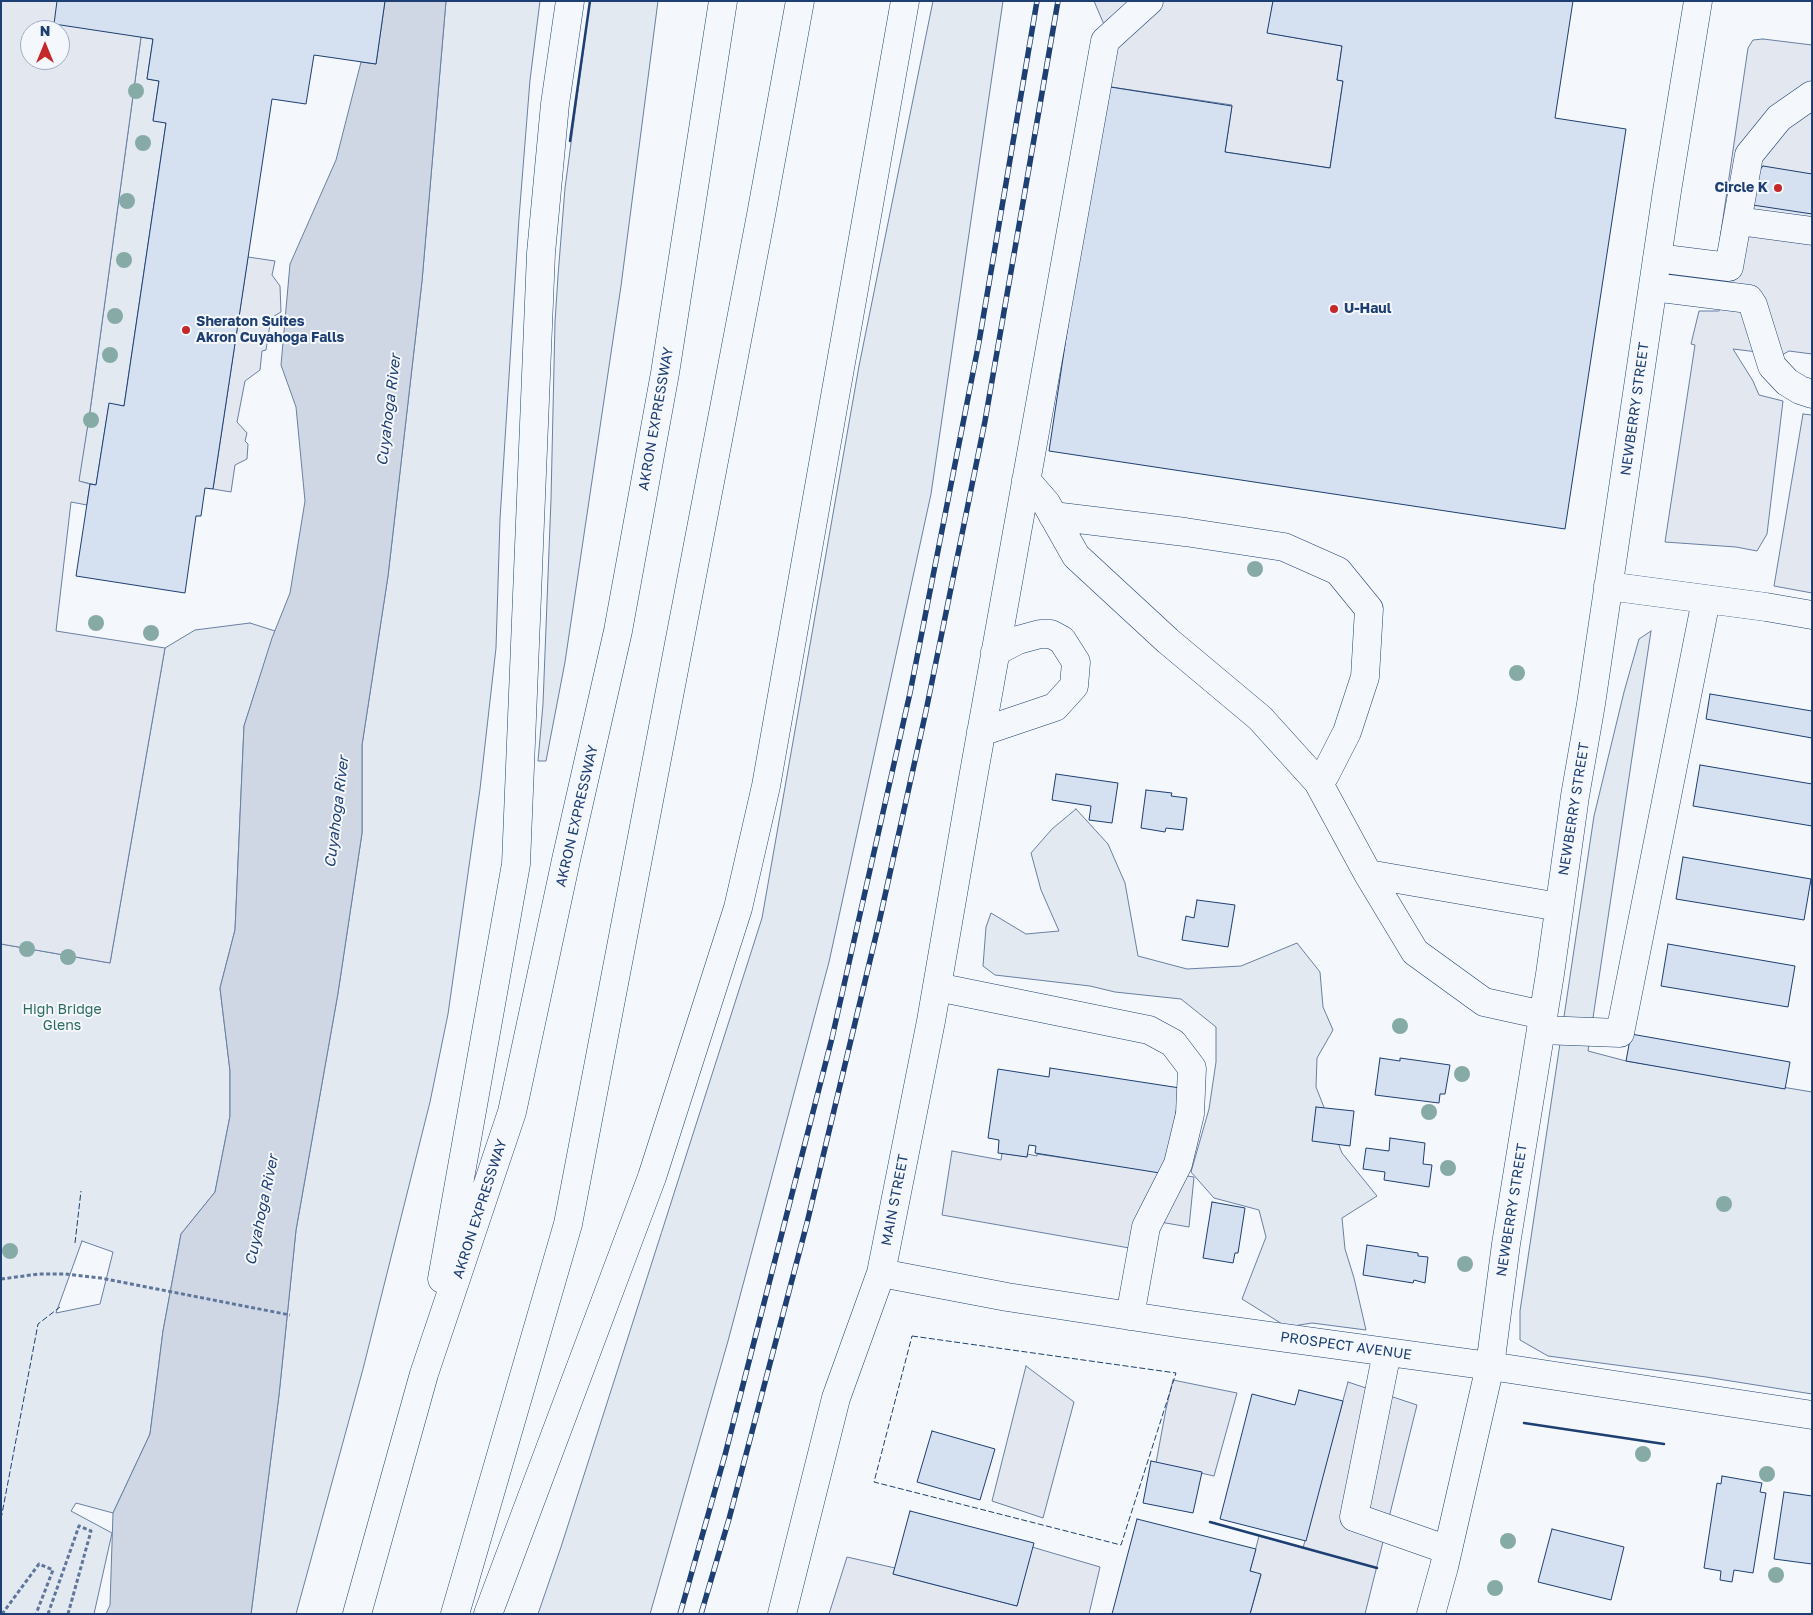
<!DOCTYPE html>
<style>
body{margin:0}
#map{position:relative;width:1813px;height:1615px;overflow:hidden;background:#f4f7fb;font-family:"Golos Text",sans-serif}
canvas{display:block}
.frame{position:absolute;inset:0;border:2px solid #1d3f73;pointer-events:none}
.north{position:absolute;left:20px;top:20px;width:50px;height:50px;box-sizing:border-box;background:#f4f7fb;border:1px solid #9eadc5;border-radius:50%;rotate:0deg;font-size:14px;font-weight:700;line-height:20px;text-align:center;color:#1d3f73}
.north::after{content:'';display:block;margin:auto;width:18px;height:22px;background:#c62828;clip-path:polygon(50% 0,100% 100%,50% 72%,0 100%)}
</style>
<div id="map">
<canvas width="1813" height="1615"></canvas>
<div class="frame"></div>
<div class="north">N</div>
</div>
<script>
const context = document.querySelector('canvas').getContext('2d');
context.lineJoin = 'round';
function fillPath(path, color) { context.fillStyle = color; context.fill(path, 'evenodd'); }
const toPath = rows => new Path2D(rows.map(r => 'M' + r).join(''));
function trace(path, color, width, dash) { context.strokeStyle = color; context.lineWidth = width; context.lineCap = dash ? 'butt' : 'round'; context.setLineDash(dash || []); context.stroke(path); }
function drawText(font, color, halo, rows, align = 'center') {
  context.font = font + ' "Golos Text",sans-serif'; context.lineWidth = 4; context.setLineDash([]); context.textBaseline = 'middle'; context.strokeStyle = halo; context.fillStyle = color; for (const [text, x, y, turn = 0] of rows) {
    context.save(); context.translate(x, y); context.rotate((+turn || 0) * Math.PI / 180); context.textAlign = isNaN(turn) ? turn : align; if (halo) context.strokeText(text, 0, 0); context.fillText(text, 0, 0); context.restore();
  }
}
const green = toPath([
 [446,1,540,1,530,80,519,218,500,519,496,648,480,789,448,1014,430,1102,363,1369,296,1614,251,1614,279,1395,296,1230,338,993,362,833,362,745,388,576,422,281,446,1],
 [590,1,658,1,621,286,565,662,546,761,538,761,543,704,551,499,555,322,558,276,565,188,590,1],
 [933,1,1003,1,931,494,829,962,728,1341,650,1614,538,1614,561,1547,762,918,859,366,933,1],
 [141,37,153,39,147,79,159,81,153,120,166,123,124,406,109,404,96,485,78,481,90,411,141,37],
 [250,623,275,631,244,726,235,930,220,988,230,1071,230,1116,215,1192,181,1234,163,1331,150,1434,113,1513,76,1503,71,1511,112,1533,94,1614,1,1614,1,944,110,963,165,648,195,630,250,623],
 [82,1241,113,1252,100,1304,56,1313,82,1241],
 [1651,631,1588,1051,1626,1061,1812,1092,1812,1394,1706,1377,1548,1356,1520,1340,1520,1311,1594,816,1624,692,1639,639,1651,631],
 [1076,809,1108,844,1125,883,1138,956,1187,969,1241,966,1297,943,1320,972,1323,1007,1333,1030,1317,1058,1316,1087,1342,1153,1377,1196,1342,1218,1345,1249,1354,1278,1366,1330,1312,1323,1287,1327,1242,1299,1266,1237,1259,1210,1214,1198,1191,1172,1209,1109,1216,1062,1216,1027,1181,999,1115,992,1090,986,995,975,983,966,986,927,991,913,1026,934,1059,931,1041,890,1031,853,1052,829,1076,809]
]);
fillPath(green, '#e3e9f0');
trace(green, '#687fa3', 1);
const parking = toPath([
 [1,1,124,1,141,37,90,411,79,481,90,484,87,505,71,502,56,631,165,648,110,963,1,944,1,1],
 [30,30,60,30,60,60,30,60,30,30],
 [1094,1,1273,1,1268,33,1342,46,1337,80,1343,81,1330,168,1225,152,1232,105,1104,86,1111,41,1094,1],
 [1763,39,1812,45,1812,354,1789,351,1782,355,1733,349,1753,381,1759,395,1783,401,1767,534,1757,551,1736,547,1665,542,1695,345,1691,344,1699,311,1719,311,1721,308,1711,300,1748,48,1753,40,1763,39],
 [248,257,275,261,272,275,280,286,281,312,271,318,266,350,262,351,260,370,245,381,237,422,247,433,245,441,248,444,247,459,235,465,231,492,213,489,248,257],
 [1803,414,1812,415,1812,593,1774,586,1803,414],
 [952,1151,1001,1160,1002,1153,1027,1157,1027,1154,1037,1156,1037,1154,1194,1177,1189,1227,1160,1222,1152,1252,942,1215,952,1151],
 [1026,1366,1074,1402,1043,1518,992,1501,1026,1366],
 [1173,1380,1237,1393,1214,1476,1156,1463,1166,1409,1173,1380],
 [1348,1382,1417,1405,1365,1614,1250,1614,1261,1575,1250,1571,1259,1536,1303,1548,1348,1382],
 [1032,1547,1100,1567,1089,1614,829,1614,847,1557,895,1568,893,1574,1017,1606,1032,1547]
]);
fillPath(parking, '#e3e8f0');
trace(parking, '#687fa3', 1);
const water = toPath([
 [385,1,446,1,422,281,388,576,362,745,362,833,338,993,296,1230,279,1395,251,1614,106,1614,110,1605,113,1513,150,1434,163,1331,181,1234,215,1192,230,1116,230,1071,220,988,235,930,244,726,272,638,290,593,305,501,296,407,281,365,290,264,336,160,361,62,376,64,385,1]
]);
fillPath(water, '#cfd7e4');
trace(water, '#687fa3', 1);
const building = toPath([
 [57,1,385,1,376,64,314,55,306,104,272,99,213,489,205,488,201,516,196,516,185,593,76,576,90,484,96,485,109,403,124,406,166,123,153,121,159,81,147,79,153,39,54,24,57,1],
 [1273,1,1573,1,1555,118,1626,129,1565,529,1049,451,1104,86,1232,106,1225,152,1330,168,1343,81,1337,80,1342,46,1267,33,1273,1],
 [1763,166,1812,174,1812,214,1733,202,1763,166],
 [1710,694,1812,711,1812,738,1706,719,1710,694],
 [1700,765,1812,784,1812,826,1693,806,1700,765],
 [1056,774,1118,783,1112,823,1089,820,1091,806,1052,800,1056,774],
 [1146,790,1172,793,1171,796,1187,798,1183,830,1166,828,1165,832,1141,828,1146,790],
 [1683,857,1811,879,1804,920,1676,899,1683,857],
 [1197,900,1235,905,1228,947,1182,940,1186,916,1194,918,1197,900],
 [1668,944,1795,966,1788,1007,1661,986,1668,944],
 [1631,1034,1790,1062,1785,1089,1626,1061,1631,1034],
 [1380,1058,1400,1061,1400,1058,1450,1065,1445,1094,1440,1094,1439,1103,1375,1095,1380,1058],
 [1050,1068,1180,1088,1166,1174,1035,1153,1036,1146,1029,1145,1027,1157,998,1153,999,1140,988,1138,998,1069,1049,1077,1050,1068],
 [1316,1107,1354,1111,1350,1146,1312,1141,1316,1107],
 [1390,1138,1425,1143,1423,1164,1432,1165,1429,1187,1384,1180,1385,1172,1363,1169,1366,1148,1389,1151,1390,1138],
 [1212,1202,1245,1208,1238,1253,1235,1253,1233,1263,1203,1258,1212,1202],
 [1367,1245,1418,1253,1418,1256,1428,1257,1425,1283,1414,1280,1413,1283,1363,1275,1367,1245],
 [1299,1390,1343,1401,1306,1541,1220,1519,1252,1394,1295,1405,1299,1390],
 [932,1431,995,1449,980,1500,917,1482,932,1431],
 [1151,1461,1202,1472,1193,1513,1143,1503,1151,1461],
 [1722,1476,1762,1483,1760,1492,1766,1493,1753,1573,1734,1570,1732,1582,1720,1580,1721,1571,1704,1568,1717,1483,1721,1484,1722,1476],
 [1784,1492,1812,1496,1812,1564,1774,1559,1784,1492],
 [910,1511,1034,1543,1017,1606,893,1574,910,1511],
 [1137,1519,1256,1549,1250,1571,1261,1574,1250,1614,1112,1614,1137,1519],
 [1552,1529,1624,1547,1611,1600,1538,1582,1552,1529]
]);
fillPath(building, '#d5e0f0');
trace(building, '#1d3f73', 1);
const minor = toPath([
 [1738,221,1812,231],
 [1657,258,1729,267,1749,155,1779,118,1812,95],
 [1653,287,1749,299,1753,305,1772,366,1787,382,1800,390,1812,394],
 [1026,480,1046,503,1076,556,1168,641,1260,718,1318,782,1368,874,1415,952,1484,1002,1543,1015],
 [1053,516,1185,532,1284,547,1338,571,1369,609,1365,677,1347,732,1325,775,1318,782],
 [1608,586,1766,607,1812,615],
 [981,732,1055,707,1074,686,1076,662,1062,640,1051,634,1040,634,1018,640,995,652],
 [1368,874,1559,907],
 [937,987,1149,1030,1173,1043,1192,1068,1190,1114,1178,1164,1146,1227,1130,1316],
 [1541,1030,1620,1033,1706,600],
 [881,1273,1007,1297,1183,1324,1490,1366,1812,1415],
 [1387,1352,1354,1517,1448,1550],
 [782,1614,836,1398,881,1273,931,1021,973,778,1105,41,1149,1],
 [1431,1614,1444,1567,1490,1366,1506,1244,1550,974,1575,796,1591,704,1667,191,1698,1]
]);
const highway = toPath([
 [442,1279,516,864,541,253,555,104,570,1],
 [357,1614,424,1374,512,1112,566,860,618,631,665,373,723,1],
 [455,1614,568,1224,761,215,800,1],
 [488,1614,652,1177,738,908,766,786,905,1]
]);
trace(minor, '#1d3f73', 29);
trace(highway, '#1d3f73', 29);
trace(toPath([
 [1,1279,39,1274,65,1274,101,1278,290,1315],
 [2,1614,39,1564,53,1570,36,1614],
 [48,1614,79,1526,91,1531,68,1614]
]), '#5e769c', 3, [4, 2.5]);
trace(minor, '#f4f7fb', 28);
trace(highway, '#f4f7fb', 28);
const rail = toPath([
 [680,1614,725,1455,832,1038,910,693,979,342,1037,1],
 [701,1614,729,1519,807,1223,878,927,926,711,985,421,1058,1]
]);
trace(rail, '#1d3f73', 5.5);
trace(rail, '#f4f7fb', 4, [11]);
trace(toPath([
 [75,1243,81,1191],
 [912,1336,1176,1373,1121,1545,874,1482,912,1336],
 [1,1519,38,1324,60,1307]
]), '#1d3f73', 1, [6, 2.5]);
trace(toPath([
 [570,141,590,1],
 [1524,1423,1664,1444],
 [1210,1522,1377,1568]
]), '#1d3f73', 2.5);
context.fillStyle = '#86aba6';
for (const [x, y] of [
 [136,91],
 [143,143],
 [127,201],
 [124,260],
 [115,316],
 [110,355],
 [91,420],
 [1255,569],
 [96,623],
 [151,633],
 [1517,673],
 [27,949],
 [68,957],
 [1400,1026],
 [1462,1074],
 [1429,1112],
 [1448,1168],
 [1724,1204],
 [10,1251],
 [1465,1264],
 [1643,1454],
 [1767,1474],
 [1508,1541],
 [1776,1575],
 [1495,1588]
]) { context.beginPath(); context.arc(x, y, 8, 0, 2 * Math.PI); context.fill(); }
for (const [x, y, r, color] of [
 [1778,188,5,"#c62828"],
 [1334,309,5,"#c62828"],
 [186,330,5,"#c62828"]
]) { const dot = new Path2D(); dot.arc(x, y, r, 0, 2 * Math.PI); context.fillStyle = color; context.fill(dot); trace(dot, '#f4f7fb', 2); }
drawText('bold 14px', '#1d3f73', '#f4f7fb', [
 ["Circle K",1768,188,"right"],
 ["U-Haul",1344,309],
 ["Sheraton Suites",196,322],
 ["Akron Cuyahoga Falls",196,338]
], 'left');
drawText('14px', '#1d3f73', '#f4f7fb', [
 ["NEWBERRY STREET",1635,409,-82],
 ["AKRON EXPRESSWAY",656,419,-80],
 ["NEWBERRY STREET",1574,809,-81],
 ["AKRON EXPRESSWAY",577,816,-77],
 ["MAIN STREET",895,1200,-79],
 ["AKRON EXPRESSWAY",480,1209,-72],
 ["NEWBERRY STREET",1512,1210,-81],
 ["PROSPECT AVENUE",1346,1346,8]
]);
drawText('14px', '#2c6c60', '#f4f7fb', [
 ["High Bridge",62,1010],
 ["Glens",62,1026]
]);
drawText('italic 15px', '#1d3f73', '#f4f7fb', [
 ["Cuyahoga River",389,410,-83],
 ["Cuyahoga River",337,812,-83],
 ["Cuyahoga River",262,1210,-78]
]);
</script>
